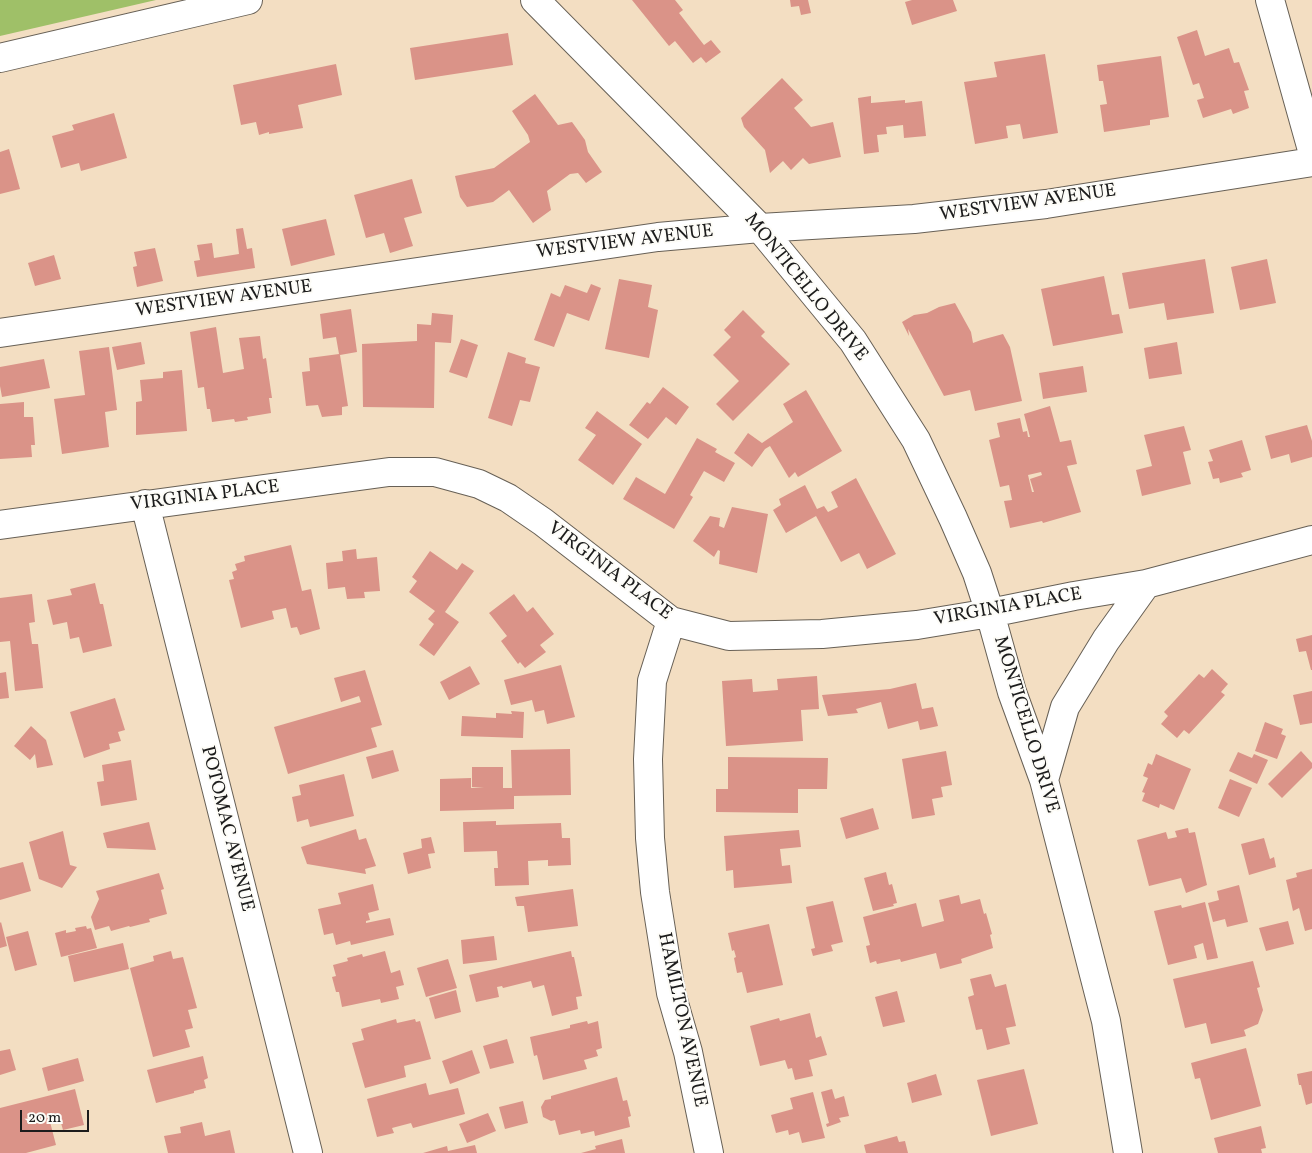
<!DOCTYPE html>
<style>
body{margin:0}
#map{position:relative;width:1312px;height:1153px;overflow:hidden;background:#f3dec2;font-family:Vollkorn,serif}
canvas{display:block}
.scale{position:absolute;left:20px;top:1110px;width:69px;height:22px;box-sizing:border-box;border:2px solid #1c1c1c;border-top:0;padding-left:6px;font-size:15px;line-height:18px;white-space:nowrap;color:#1c1c1c;-webkit-text-stroke:4px #fdfcf7;paint-order:stroke}
</style>
<div id="map">
<canvas width="1312" height="1153"></canvas>
<div class="scale">20 m</div>
</div>
<script>
const context = document.querySelector('canvas').getContext('2d');
context.lineJoin = 'round';
function fillPath(path, color) { context.fillStyle = color; context.fill(path, 'evenodd'); }
const toPath = rows => new Path2D(rows.map(r => 'M' + r).join(''));
function trace(path, color, width, dash) { context.strokeStyle = color; context.lineWidth = width; context.lineCap = dash ? 'butt' : 'round'; context.setLineDash(dash || []); context.stroke(path); }
function drawText(font, color, halo, rows, align = 'center') {
  context.font = font + ' Vollkorn,serif'; context.lineWidth = 4; context.setLineDash([]); context.textBaseline = 'middle'; context.strokeStyle = halo; context.fillStyle = color; for (const [text, x, y, turn = 0] of rows) {
    context.save(); context.translate(x, y); context.rotate((+turn || 0) * Math.PI / 180); context.textAlign = isNaN(turn) ? turn : align; if (halo) context.strokeText(text, 0, 0); context.fillText(text, 0, 0); context.restore();
  }
}
fillPath(toPath([
 [0,0,156,0,0,36]
]), '#9fc068');
fillPath(toPath([
 [632,0,675,0,683,10,679,13,704,45,711,40,721,52,706,63,701,57,693,63,675,41,669,46],
 [790,0,808,0,811,13,801,15,799,6,791,7],
 [912,0,953,0,957,11,912,25,905,2],
 [1197,30,1205,56,1229,48,1234,63,1239,62,1249,90,1244,91,1249,108,1233,114,1231,109,1203,118,1197,100,1204,98,1199,83,1193,85,1177,37],
 [508,33,513,65,415,80,410,48],
 [1045,54,1058,133,1023,139,1020,124,1006,126,1008,138,975,144,964,82,997,77,994,62],
 [1161,56,1169,117,1150,120,1150,125,1104,132,1100,105,1107,104,1103,81,1099,81,1097,65],
 [336,64,342,95,298,105,303,128,269,134,269,132,259,135,256,122,241,125,233,85],
 [782,78,803,100,794,108,811,127,833,122,841,157,809,164,803,158,791,170,783,161,770,173,765,150,744,127,741,118],
 [535,94,558,125,572,122,585,140,588,152,602,172,586,183,578,173,570,174,547,191,551,210,533,223,509,190,493,202,467,207,460,197,455,176,494,168,530,142,528,135,512,111],
 [871,96,871,103,905,100,905,103,922,101,926,136,904,138,903,125,886,127,887,134,877,135,879,152,864,154,858,98],
 [114,113,127,158,81,171,79,163,61,168,52,136,74,130,72,125],
 [9,149,20,189,0,194,0,152],
 [412,179,422,213,404,218,413,246,390,253,384,233,366,238,354,195],
 [326,219,335,255,291,266,282,229],
 [243,228,247,249,252,248,255,268,197,277,194,261,200,260,197,245,212,243,214,258,239,254,236,229],
 [155,248,163,281,137,287,133,267,137,266,134,252],
 [54,255,61,279,35,286,28,263],
 [1205,259,1214,313,1167,320,1164,303,1129,309,1122,273],
 [1267,259,1276,303,1240,310,1231,267],
 [1104,276,1112,315,1119,314,1123,333,1053,346,1041,289],
 [619,279,652,285,648,307,658,310,649,358,605,349],
 [591,284,601,288,589,321,567,313,554,347,534,340,551,293,560,297,565,285,587,293],
 [955,303,971,332,973,343,981,340,1003,334,1010,347,1022,401,975,411,970,390,944,396,908,329,909,336,902,322,914,315,927,313,939,307],
 [351,309,357,352,340,355,348,406,342,407,342,415,322,417,318,405,306,406,302,372,310,371,309,358,339,354,336,337,323,339,320,314],
 [743,310,765,332,761,336,790,364,733,421,716,404,739,381,713,355,731,337,724,330],
 [432,313,453,315,451,343,435,342,434,408,363,407,362,344,417,341,417,324,431,325],
 [216,327,223,373,244,369,239,338,260,336,263,359,266,358,272,398,269,398,271,413,247,417,248,420,235,422,234,419,212,422,210,409,207,409,204,387,198,388,190,332],
 [461,339,478,345,467,378,449,372],
 [141,342,145,364,117,370,112,347],
 [1177,342,1182,374,1149,379,1144,348],
 [109,347,117,410,105,412,109,447,62,454,54,399,85,395,79,351],
 [508,352,526,358,525,363,540,367,530,402,520,400,512,426,488,418],
 [44,359,50,388,2,397,0,386,0,367],
 [1083,366,1087,392,1043,399,1039,373],
 [182,370,187,431,136,435,136,402,142,401,140,380,163,378,163,372],
 [663,387,689,407,676,425,666,417,648,439,629,425,647,402,650,404],
 [806,390,842,451,798,477,795,472,789,478,770,446,765,449,752,467,734,453,748,433,762,443,793,422,783,404],
 [24,402,24,417,33,417,35,445,31,445,32,457,0,459,0,404],
 [1050,406,1060,442,1071,440,1077,464,1067,466,1081,512,1043,523,1042,521,1010,528,1004,501,1012,500,1009,485,1000,487,989,440,1000,437,997,423,1020,418,1023,432,1027,431,1028,437,1030,437,1024,414],
 [1041,472,1042,475,1030,479,1034,492,1032,492,1028,475],
 [597,411,642,444,613,485,578,460,596,435,585,428],
 [1307,425,1312,441,1312,457,1291,463,1289,454,1271,459,1265,436],
 [1184,426,1191,450,1183,452,1191,484,1142,496,1136,470,1152,466,1144,435],
 [697,438,717,449,715,452,735,463,724,482,704,471,690,495,693,497,674,529,623,499,636,477,665,494],
 [1242,440,1251,470,1241,473,1243,477,1220,483,1219,478,1213,479,1208,462,1213,461,1209,450],
 [856,478,896,554,867,569,859,553,841,562,816,516,786,533,773,510,781,505,779,499,805,485,817,509,824,506,828,512,838,507,831,492],
 [732,507,768,514,757,573,719,564,720,551,718,550,714,557,693,541,710,516,720,518,719,526,724,528],
 [291,545,302,591,311,589,320,629,300,635,297,627,291,628,286,608,272,611,274,619,241,628,229,580,234,579,232,572,237,570,235,564,245,561,244,556],
 [356,549,357,559,377,557,380,591,364,592,365,598,347,599,345,587,328,589,326,563,343,561,342,551],
 [430,551,457,570,462,563,474,571,445,612,459,622,434,656,419,645,434,624,428,619,435,611,409,592,417,581,412,577],
 [95,583,100,604,103,604,112,646,83,653,79,637,70,639,67,622,53,625,47,600,72,595,70,589],
 [32,594,35,622,29,623,32,644,38,644,43,688,15,691,10,641,0,642,0,598],
 [514,594,527,612,533,607,554,634,540,645,546,652,525,668,520,662,518,664,501,641,507,636,489,613],
 [1312,635,1312,670,1311,670,1306,651,1299,652,1296,639],
 [561,665,575,717,547,724,544,710,535,712,532,700,511,705,504,680],
 [470,666,480,684,449,700,440,682],
 [1212,669,1228,684,1221,692,1225,695,1189,734,1184,730,1177,738,1161,724,1168,716,1164,712,1199,674,1204,678],
 [365,670,382,725,371,728,377,747,288,774,274,727,361,702,359,696,341,702,334,678],
 [6,672,9,698,0,699,0,673],
 [817,676,819,709,801,710,803,741,726,746,722,681,752,679,753,692,778,690,777,679],
 [916,683,922,709,933,707,938,726,920,730,918,721,888,729,881,702,856,709,858,713,828,716,822,695,890,689],
 [1312,691,1312,723,1300,725,1293,695],
 [115,698,125,730,118,732,121,741,109,744,110,749,84,758,70,712],
 [511,711,524,712,523,738,461,736,462,716,496,718,496,713,512,714],
 [1265,722,1283,729,1281,734,1286,736,1277,759,1255,751],
 [31,726,46,740,53,765,37,768,35,754,30,760,14,746],
 [570,749,571,795,514,796,514,809,440,811,440,779,471,778,471,788,484,788,472,787,472,767,503,767,503,788,512,788,511,750],
 [393,750,399,771,372,779,366,757],
 [946,751,952,785,941,787,943,797,932,799,935,815,912,819,902,759],
 [1301,751,1312,763,1312,768,1282,798,1268,784],
 [1238,752,1252,758,1254,754,1268,760,1257,784,1229,771],
 [1156,754,1191,769,1174,810,1160,804,1159,808,1142,801,1145,793,1142,792,1148,778,1143,776,1148,763,1152,765],
 [728,757,828,758,827,789,798,789,798,813,716,812,716,789,728,789],
 [131,760,137,800,101,806,97,782,104,781,102,765],
 [344,774,354,816,310,827,308,819,297,822,292,797,301,795,299,785],
 [1230,779,1252,788,1239,817,1218,808],
 [873,808,879,829,846,839,840,818],
 [496,821,496,825,561,823,562,838,570,838,571,865,548,866,548,860,528,861,529,885,495,886,494,868,498,868,497,851,464,852,463,822],
 [149,822,156,850,107,848,103,833],
 [1188,828,1189,833,1195,832,1207,885,1186,893,1181,878,1149,886,1137,840,1166,832,1168,839,1177,837,1175,831],
 [356,829,359,840,366,838,376,866,365,869,366,874,307,864,301,847],
 [799,830,801,847,780,849,782,866,790,865,792,883,734,888,733,870,726,871,724,836],
 [63,831,70,865,77,867,62,888,39,879,29,842],
 [431,837,435,853,428,854,431,868,408,874,403,853,422,848,421,839],
 [1264,838,1270,859,1274,857,1276,867,1249,875,1241,844],
 [23,862,31,891,0,900,0,868],
 [1312,869,1312,929,1305,931,1299,908,1293,911,1286,880,1297,877,1296,873],
 [886,872,889,885,892,884,897,903,893,904,894,906,873,911,864,878],
 [159,873,164,889,161,890,167,914,149,919,150,922,130,927,129,926,111,931,109,926,95,930,91,917,99,899,96,891],
 [373,884,379,910,368,913,370,920,366,921,366,923,390,918,394,935,351,945,350,941,336,945,333,933,324,935,318,909,341,904,338,893],
 [1239,885,1248,922,1227,927,1225,919,1213,922,1208,903,1219,900,1217,891],
 [573,889,578,926,528,932,524,906,517,906,515,897],
 [959,895,961,904,980,899,984,914,986,913,992,934,990,935,993,948,961,959,962,963,940,969,936,953,901,962,900,959,877,964,876,961,870,963,866,946,870,945,863,917,916,903,922,927,944,921,939,900],
 [833,901,843,942,831,945,833,951,813,956,811,949,815,948,806,907],
 [1205,902,1218,958,1207,960,1203,943,1194,946,1197,958,1168,965,1154,911,1181,905,1182,908],
 [1288,921,1294,944,1266,951,1259,928],
 [1,922,7,946,0,948,0,923],
 [769,924,783,985,747,993,742,972,737,973,734,958,736,957,734,950,732,951,728,933],
 [86,926,87,929,91,928,97,948,61,957,55,933,66,930,66,933,76,931,75,928],
 [28,931,37,965,15,971,6,937],
 [494,936,497,960,463,964,461,940],
 [123,943,129,969,74,982,68,956],
 [171,951,173,959,183,957,197,1008,188,1010,193,1028,185,1030,190,1047,153,1057,130,968,154,961,153,956],
 [385,951,391,973,400,970,404,985,396,987,399,999,381,1003,380,999,342,1007,339,992,336,992,332,977,336,976,333,965,348,961,347,958,362,954,363,957],
 [571,951,572,957,574,957,582,996,576,997,578,1009,552,1016,544,985,533,988,531,981,503,988,502,986,497,987,499,997,476,1002,469,975],
 [448,959,457,988,426,997,417,968],
 [1253,961,1260,987,1257,988,1263,1010,1258,1024,1244,1030,1246,1036,1211,1044,1206,1023,1185,1028,1173,979],
 [991,974,995,987,1006,984,1016,1026,1006,1028,1010,1044,987,1050,982,1029,976,1030,968,997,974,995,970,979],
 [456,990,461,1012,435,1019,429,998],
 [897,991,905,1022,883,1027,875,997],
 [810,1013,816,1038,821,1036,827,1055,809,1060,813,1076,795,1080,792,1068,788,1069,785,1060,760,1066,750,1026,779,1018,780,1021],
 [396,1019,397,1023,415,1019,416,1022,420,1021,431,1059,404,1066,406,1077,365,1088,352,1043,364,1040,361,1029],
 [587,1021,588,1024,598,1021,602,1048,596,1050,598,1056,584,1060,587,1069,543,1080,537,1055,534,1056,530,1037,570,1028,570,1025],
 [507,1039,514,1063,490,1069,483,1046],
 [1246,1048,1261,1106,1211,1120,1200,1078,1195,1079,1191,1063],
 [10,1049,16,1070,0,1075,0,1051],
 [472,1050,480,1073,450,1084,442,1061],
 [203,1056,208,1078,204,1080,206,1088,194,1091,194,1093,156,1103,147,1070],
 [78,1058,84,1081,48,1091,42,1068],
 [1024,1069,1038,1124,991,1136,977,1080],
 [1312,1071,1312,1103,1306,1105,1301,1085,1299,1085,1297,1074],
 [936,1074,942,1095,912,1103,907,1083],
 [617,1077,623,1101,627,1100,631,1116,628,1117,630,1127,595,1136,594,1131,581,1134,580,1130,559,1135,555,1120,551,1121,543,1117,541,1107,545,1100,551,1099,551,1096],
 [426,1083,429,1095,458,1088,465,1114,413,1128,411,1123,392,1128,394,1133,377,1137,367,1099],
 [75,1089,84,1125,63,1130,59,1116,49,1118,56,1145,26,1153,0,1153,0,1108],
 [832,1089,835,1099,844,1096,849,1116,839,1118,841,1122,827,1127,826,1124,829,1123,821,1092],
 [813,1092,825,1138,802,1143,799,1132,789,1135,788,1130,776,1133,771,1115,793,1109,790,1098],
 [523,1101,528,1123,505,1129,499,1107],
 [488,1113,496,1131,467,1143,459,1124],
 [202,1122,205,1136,230,1130,235,1153,168,1153,164,1136,181,1133,180,1127],
 [1261,1126,1266,1148,1261,1149,1262,1153,1218,1153,1214,1138],
 [897,1136,899,1142,905,1141,908,1153,866,1153,864,1145],
 [622,1139,625,1153,581,1153,596,1149,595,1146],
 [475,1145,477,1153,423,1153,447,1146,448,1151]
]), '#da9388');
const minor = toPath([
 [535,0,760,228,853,341,916,440,953,518,977,573,990,613,1012,692,1044,780,1106,1021,1128,1153],
 [1270,0,1312,150],
 [0,58,248,0],
 [0,333,658,237,760,228,914,219,1046,204,1312,162],
 [145,504,308,1153],
 [0,525,389,472,435,472,479,484,508,498,543,522,671,621,729,636,822,634,917,625,990,613,1074,596,1146,584,1312,540],
 [671,621,652,681,648,759,650,838,655,892,671,993,688,1052,709,1153],
 [1044,780,1065,707,1106,640,1146,584]
]);
trace(minor, '#676056', 30);
trace(minor, '#fff', 28);
drawText('19px', '#1c1c1c', '#fdfcf7', [
 ["WESTVIEW AVENUE",1028,204,-8],
 ["WESTVIEW AVENUE",625,243,-7],
 ["MONTICELLO DRIVE",805,288,51],
 ["WESTVIEW AVENUE",224,300,-8],
 ["VIRGINIA PLACE",205,497,-7],
 ["VIRGINIA PLACE",609,572,37],
 ["VIRGINIA PLACE",1008,608,-10],
 ["MONTICELLO DRIVE",1025,725,73],
 ["POTOMAC AVENUE",226,829,76],
 ["HAMILTON AVENUE",681,1020,78]
]);
</script>
